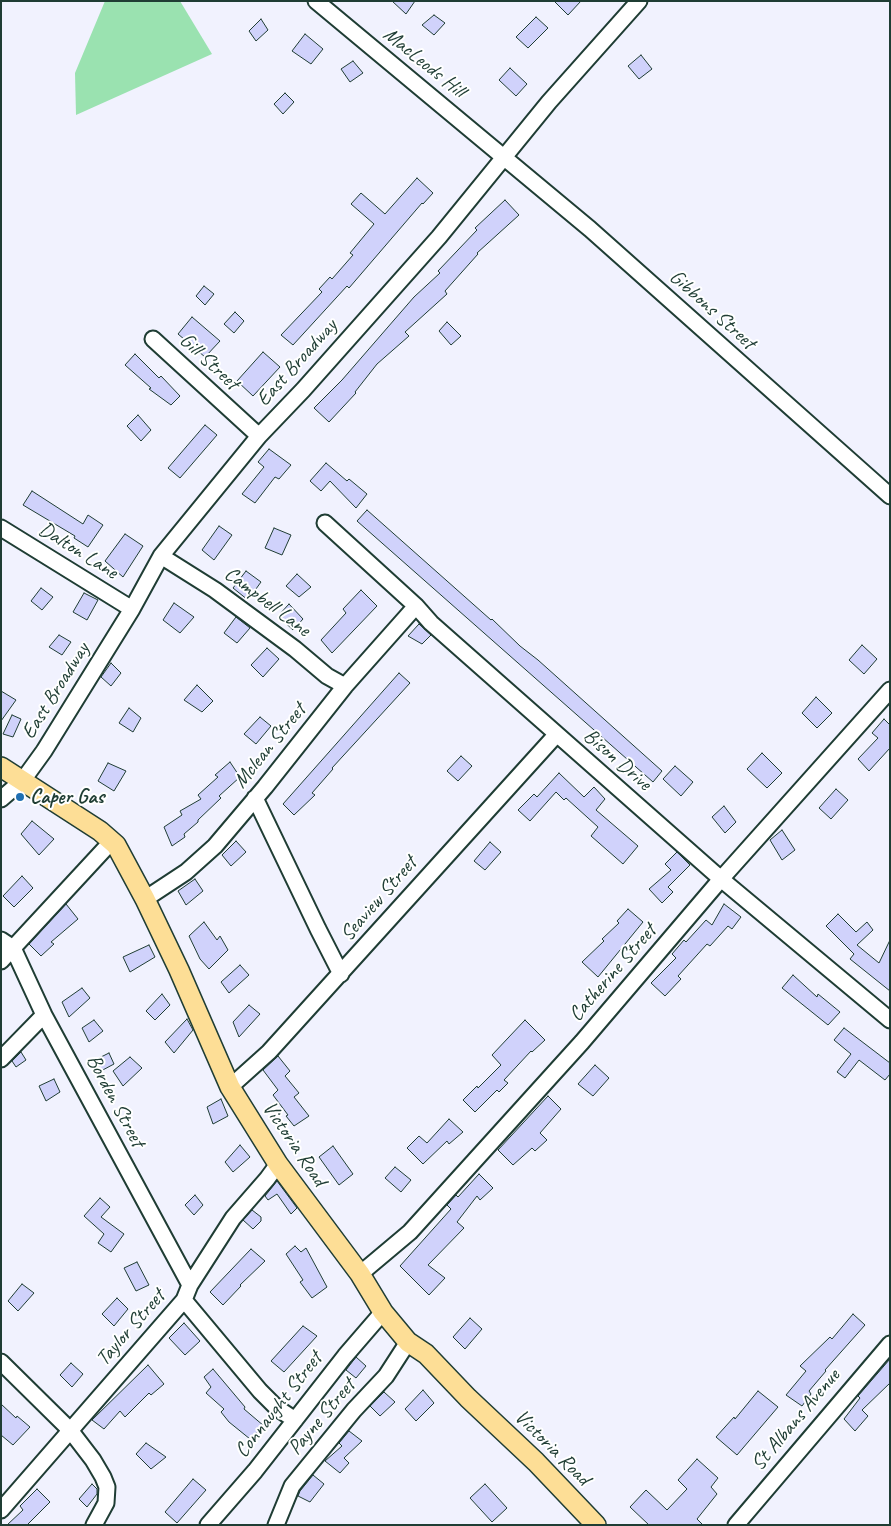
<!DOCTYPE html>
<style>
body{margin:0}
#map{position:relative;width:891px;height:1526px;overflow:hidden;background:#f1f2fe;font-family:Caveat,sans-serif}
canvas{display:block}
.frame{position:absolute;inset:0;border:2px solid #1f3d34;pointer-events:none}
</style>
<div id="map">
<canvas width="891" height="1526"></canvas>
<div class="frame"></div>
</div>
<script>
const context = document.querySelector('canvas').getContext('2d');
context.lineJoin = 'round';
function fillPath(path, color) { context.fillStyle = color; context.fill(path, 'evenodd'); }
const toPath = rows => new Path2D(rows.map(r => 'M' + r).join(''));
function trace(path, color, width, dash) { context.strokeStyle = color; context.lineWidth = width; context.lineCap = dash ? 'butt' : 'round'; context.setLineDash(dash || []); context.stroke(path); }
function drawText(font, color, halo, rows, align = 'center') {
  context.font = font + ' Caveat,sans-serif'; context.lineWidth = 4; context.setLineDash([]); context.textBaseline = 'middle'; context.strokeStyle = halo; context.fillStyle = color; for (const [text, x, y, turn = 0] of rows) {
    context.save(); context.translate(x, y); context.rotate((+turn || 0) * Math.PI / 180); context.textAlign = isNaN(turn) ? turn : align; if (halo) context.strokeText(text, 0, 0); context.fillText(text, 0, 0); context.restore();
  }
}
fillPath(toPath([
 [105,1,180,1,212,54,76,115,75,73]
]), '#9ae2b0');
const building = toPath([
 [392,1,415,1,406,14,392,1],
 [554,1,581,1,568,15,554,1],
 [434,15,445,23,434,35,422,25,434,15],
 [536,17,548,28,528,48,516,37,536,17],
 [261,19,268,30,256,41,249,31,261,19],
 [305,34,323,49,311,64,292,51,305,34],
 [641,55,652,69,639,79,628,66,641,55],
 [353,61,363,73,350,82,341,69,353,61],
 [510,68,527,84,516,96,499,80,510,68],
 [285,93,294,102,283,114,274,104,285,93],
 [417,178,433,193,423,204,422,203,349,288,347,286,293,345,281,335,322,292,319,289,330,277,332,279,353,255,350,253,374,224,351,204,361,193,385,214,417,178],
 [505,200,519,215,477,253,478,254,445,291,447,294,405,332,409,336,377,364,355,392,356,393,329,422,314,408,342,380,414,297,440,273,438,271,477,230,475,228,505,200],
 [204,286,214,294,205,305,196,296,204,286],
 [235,312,244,321,234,333,224,324,235,312],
 [192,317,220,341,205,357,178,334,192,317],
 [447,322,461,336,451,345,439,331,447,322],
 [263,352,280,367,253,396,237,381,263,352],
 [135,354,159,378,161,376,180,396,171,405,149,389,151,388,125,365,135,354],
 [138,415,151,430,141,441,127,426,138,415],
 [205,425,217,435,180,478,168,468,205,425],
 [269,449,291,465,279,479,275,477,255,503,242,494,264,467,258,462,269,449],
 [326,463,347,481,349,479,367,494,356,508,330,481,321,491,310,481,326,463],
 [32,491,83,524,88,515,103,525,88,547,74,538,75,536,23,505,32,491],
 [367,510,491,620,492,619,520,646,538,660,662,771,653,782,357,521,367,510],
 [219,526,232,535,214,560,202,550,219,526],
 [274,528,291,535,282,555,265,548,274,528],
 [125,534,143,546,123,577,105,561,125,534],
 [246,571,261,582,248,600,233,588,246,571],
 [297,574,311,587,299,597,286,586,297,574],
 [41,588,53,597,42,610,31,601,41,588],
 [361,590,377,606,332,653,321,640,346,613,343,609,361,590],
 [84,593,98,600,87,620,73,612,84,593],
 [174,603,194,617,180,633,163,620,174,603],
 [289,604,303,619,293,630,278,616,289,604],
 [236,617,250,628,237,643,224,633,236,617],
 [419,624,431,635,422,644,408,636,419,624],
 [59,635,71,642,62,655,49,647,59,635],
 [862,645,877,659,864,674,849,660,862,645],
 [267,648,279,659,263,677,251,665,267,648],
 [111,663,121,673,111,686,101,677,111,663],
 [399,673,410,683,332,768,333,769,312,793,315,795,294,815,283,804,399,673],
 [197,685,213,701,202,712,184,700,197,685],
 [1,691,16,700,1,721,1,691],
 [816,697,832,713,817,728,802,713,816,697],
 [129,708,141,718,133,732,119,723,129,708],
 [12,715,21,719,13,737,3,734,12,715],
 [260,717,271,726,256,744,244,734,260,717],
 [884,719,890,725,890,748,869,771,858,759,878,738,872,733,884,719],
 [762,753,782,773,767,788,747,769,762,753],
 [461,756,472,766,458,781,447,771,461,756],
 [230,762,240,777,219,796,221,798,198,820,198,822,184,834,185,837,172,846,164,827,182,815,180,811,201,799,198,795,218,777,215,775,230,762],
 [108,763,126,771,114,791,98,781,108,763],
 [675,766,693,782,681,796,663,779,675,766],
 [559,773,584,797,594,787,605,799,596,810,638,846,623,864,591,836,598,827,566,798,564,800,556,792,530,821,518,810,534,794,537,797,559,773],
 [836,789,848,800,831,819,819,808,836,789],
 [724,806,736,822,725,833,712,817,724,806],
 [32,821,54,839,39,855,21,834,32,821],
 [782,830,795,850,782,860,770,840,782,830],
 [236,841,246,852,231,866,222,855,236,841],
 [490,842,501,852,485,870,474,861,490,842],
 [677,852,690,865,668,887,673,892,662,903,649,889,671,870,665,864,677,852],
 [22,876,33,888,14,907,3,896,22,876],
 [195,879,203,891,186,905,178,891,195,879],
 [66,904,78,919,51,942,54,944,41,956,29,944,66,904],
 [724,904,741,917,732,929,728,926,710,946,707,944,678,976,681,979,665,996,651,983,676,958,672,954,684,940,686,942,706,920,712,925,724,904],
 [628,909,643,922,598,977,582,962,604,941,602,939,619,923,617,921,628,909],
 [838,914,856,932,867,922,873,930,857,945,879,963,890,940,890,991,850,959,854,954,826,926,838,914],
 [204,922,217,940,220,936,228,950,209,969,200,959,189,936,204,922],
 [149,945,155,957,130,972,123,957,149,945],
 [240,965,249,975,229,993,221,982,240,965],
 [793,975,817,997,818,994,840,1012,828,1025,782,988,793,975],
 [82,988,90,998,69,1017,62,1002,82,988],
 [162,994,170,1005,155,1020,146,1011,162,994],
 [249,1005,260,1014,239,1037,233,1022,249,1005],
 [187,1019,193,1030,174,1053,165,1042,187,1019],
 [94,1020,103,1031,89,1042,82,1028,94,1020],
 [525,1020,545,1040,532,1052,531,1051,504,1080,508,1083,499,1092,497,1090,475,1112,463,1100,477,1086,478,1088,501,1065,492,1055,525,1020],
 [844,1028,890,1063,890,1074,885,1080,859,1060,845,1078,837,1072,851,1054,834,1040,844,1028],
 [21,1052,26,1060,16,1067,12,1061,21,1052],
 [109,1053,114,1064,99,1072,93,1061,109,1053],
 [278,1056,290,1071,285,1076,299,1093,294,1097,309,1116,294,1126,286,1116,288,1115,273,1095,278,1090,263,1070,278,1056],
 [130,1057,142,1068,123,1086,113,1071,130,1057],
 [595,1065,609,1078,593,1096,578,1084,595,1065],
 [54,1079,60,1092,46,1101,39,1086,54,1079],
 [548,1096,561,1109,540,1133,547,1140,535,1151,532,1148,513,1165,498,1150,548,1096],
 [221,1099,228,1116,213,1124,207,1107,221,1099],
 [449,1119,463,1132,449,1144,447,1141,423,1164,407,1148,419,1136,427,1143,449,1119],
 [240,1145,250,1157,233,1172,225,1162,240,1145],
 [333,1146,353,1174,339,1185,319,1157,333,1146],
 [395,1167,411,1180,401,1192,385,1178,395,1167],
 [479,1174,493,1188,480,1200,477,1196,457,1222,464,1228,428,1265,445,1278,429,1295,400,1266,451,1209,447,1205,456,1195,458,1197,479,1174],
 [277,1181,297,1208,291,1214,277,1194,268,1200,265,1196,277,1181],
 [195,1195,203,1205,194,1215,185,1205,195,1195],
 [100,1198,110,1207,101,1217,124,1234,111,1252,98,1243,104,1234,84,1216,100,1198],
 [252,1210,261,1217,261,1221,253,1229,243,1220,252,1210],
 [295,1246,301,1252,306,1248,327,1287,312,1298,300,1282,303,1280,286,1254,295,1246],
 [251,1249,265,1261,240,1285,241,1286,223,1305,210,1292,251,1249],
 [137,1262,149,1285,136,1291,124,1268,137,1262],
 [22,1284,34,1293,18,1311,8,1301,22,1284],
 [117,1298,128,1309,114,1326,102,1314,117,1298],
 [853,1314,865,1325,825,1370,826,1371,809,1391,811,1394,802,1406,786,1395,806,1371,800,1366,830,1337,832,1339,853,1314],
 [470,1318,482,1329,465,1349,453,1337,470,1318],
 [184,1323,200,1341,185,1355,169,1338,184,1323],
 [303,1326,317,1336,284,1372,271,1361,303,1326],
 [356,1357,366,1366,356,1378,346,1370,356,1357],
 [890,1359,890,1383,862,1410,868,1416,855,1431,844,1419,860,1398,858,1396,890,1359],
 [71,1363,83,1374,72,1387,60,1375,71,1363],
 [148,1365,164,1384,151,1395,149,1393,125,1417,120,1411,104,1429,92,1420,148,1365],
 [213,1369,245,1407,244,1409,264,1426,250,1439,229,1422,221,1412,224,1409,206,1393,211,1387,204,1377,213,1369],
 [423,1390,434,1403,416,1421,405,1409,423,1390],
 [758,1391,778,1407,737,1455,716,1437,734,1417,735,1419,758,1391],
 [384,1392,395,1402,380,1416,370,1406,384,1392],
 [1,1404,16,1418,17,1416,30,1427,13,1445,1,1435,1,1404],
 [349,1431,362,1441,344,1458,349,1463,340,1473,325,1461,342,1446,339,1443,349,1431],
 [146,1443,166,1457,151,1469,136,1454,146,1443],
 [697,1459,718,1478,711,1487,717,1494,697,1519,703,1525,649,1525,630,1507,646,1490,667,1510,687,1489,678,1480,697,1459],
 [313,1475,324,1484,310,1502,298,1496,300,1491,313,1475],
 [193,1479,206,1490,177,1523,165,1512,193,1479],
 [92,1484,97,1489,97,1494,87,1507,79,1499,92,1484],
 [485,1484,507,1508,492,1522,470,1498,485,1484],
 [37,1489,50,1502,27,1525,7,1525,23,1510,20,1506,37,1489]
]);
fillPath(building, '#d0d2fb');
trace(building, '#1f3d34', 1);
const minor = toPath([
 [316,1,590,229,890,496],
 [153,339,259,436],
 [325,523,416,606,431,623,721,879,890,1020],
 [1,528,132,609],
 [161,556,215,590,295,649,327,676,345,686],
 [255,798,318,929,341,974],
 [1,799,23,780,44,751,132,609,161,556,259,436,303,390,439,237,549,102,639,1],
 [145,899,186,872,215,846,265,787,345,686,416,606],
 [1,940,13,948,44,1015,190,1285],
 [1,961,112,841],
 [1,1059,44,1015],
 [230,1087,269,1052,556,735],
 [360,1274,410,1232,582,1042,721,879,890,690],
 [184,1300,260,1391,277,1408,295,1420],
 [1,1362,70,1430,93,1460,103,1477,107,1487,106,1503,94,1525],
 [1,1510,184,1300,190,1285,233,1218,267,1179,278,1164],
 [208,1525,255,1471,345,1356,383,1312],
 [276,1525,292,1486,354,1410,386,1376,408,1342],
 [736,1525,890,1344]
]);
const major = toPath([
 [1,767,100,831,116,845,145,899,179,970,230,1087,278,1164,360,1274,383,1312,408,1342,426,1354,468,1398,536,1462,596,1525]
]);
trace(minor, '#1f3d34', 19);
trace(major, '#1f3d34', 22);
trace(minor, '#fff', 15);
trace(major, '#fdde96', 19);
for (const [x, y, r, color] of [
 [20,797,5,"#1f6fb2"]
]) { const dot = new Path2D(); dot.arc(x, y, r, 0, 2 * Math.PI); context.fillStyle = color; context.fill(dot); trace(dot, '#fff', 2); }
drawText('21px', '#1f3d34', '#fff', [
 ["MacLeods Hill",424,63,39],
 ["Gibbons Street",712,310,42],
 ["Gill Street",209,362,43],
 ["East Broadway",297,363,-48],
 ["Dalton Lane",78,551,32],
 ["Campbell Lane",267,602,37],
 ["East Broadway",56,691,-58],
 ["Mclean Street",270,746,-51],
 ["Bison Drive",617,760,41],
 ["Seaview Street",379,899,-49],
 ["Catherine Street",613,973,-49],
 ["Borden Street",115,1101,62],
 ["Victoria Road",294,1144,56],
 ["Taylor Street",131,1328,-49],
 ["Connaught Street",279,1405,-52],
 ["Payne Street",322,1417,-50],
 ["St Albans Avenue",796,1420,-50],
 ["Victoria Road",552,1448,45]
]);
drawText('bold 21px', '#1f3d34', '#fff', [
 ["Caper Gas",30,797]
], 'left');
</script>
